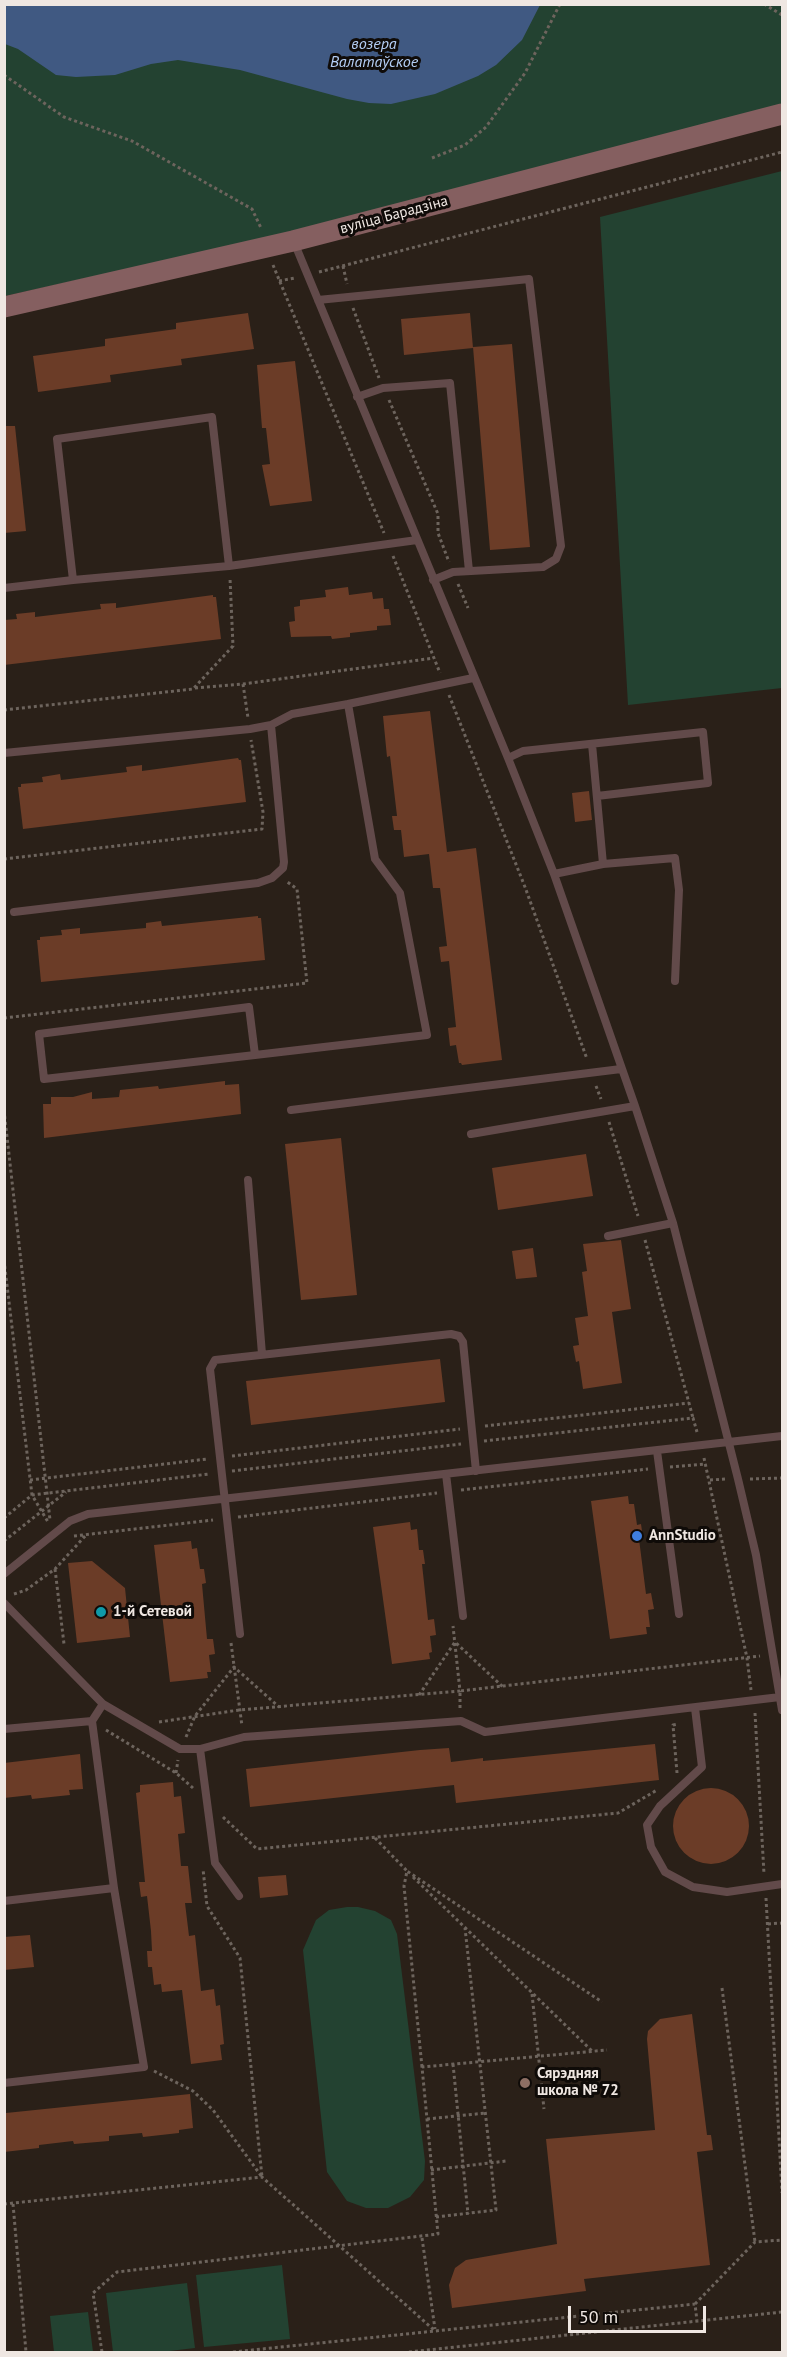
<!DOCTYPE html>
<meta charset="utf-8">
<style>
body{margin:0}
#map{position:relative;width:787px;height:2357px;overflow:hidden;background:#2a2018;font-family:"PT Sans",sans-serif}
canvas{display:block}
.frame{position:absolute;inset:0;border:6px solid #efe7e2;pointer-events:none}
.scale{position:absolute;left:568px;top:2306px;width:138px;height:27px;box-sizing:border-box;border:3px solid #efe7e2;border-top:0;padding-left:8px;font-size:18px;line-height:21px;white-space:nowrap;color:#efe7e2;-webkit-text-stroke:4px #0f0b08;paint-order:stroke}
</style>
<div id="map">
<canvas width="787" height="2357"></canvas>
<div class="frame"></div>
<div class="scale">50 m</div>
</div>
<script>
const context = document.querySelector('canvas').getContext('2d');
context.lineJoin = 'round';
function fillPath(path, color) { context.fillStyle = color; context.fill(path, 'evenodd'); }
const toPath = rows => new Path2D(rows.map(r => 'M' + r).join(''));
function trace(path, color, width, dash) { context.strokeStyle = color; context.lineWidth = width; context.lineCap = dash ? 'butt' : 'round'; context.setLineDash(dash || []); context.stroke(path); }
function drawText(font, color, halo, rows, align = 'center') {
  context.font = font + ' "PT Sans",sans-serif'; context.lineWidth = 6; context.setLineDash([]); context.textBaseline = 'middle'; context.strokeStyle = halo; context.fillStyle = color; for (const [text, x, y, turn = 0] of rows) {
    context.save(); context.translate(x, y); context.rotate((+turn || 0) * Math.PI / 180); context.textAlign = isNaN(turn) ? turn : align; if (halo) context.strokeText(text, 0, 0); context.fillText(text, 0, 0); context.restore();
  }
}
fillPath(toPath([
 [4,5,782,5,782,105,246,243,5,296],
 [782,171,782,688,628,705,600,217],
 [347,1907,358,1907,375,1911,391,1920,397,1934,425,2161,424,2180,410,2197,388,2208,366,2208,347,2201,327,2172,303,1950,316,1920,329,1910],
 [282,2265,290,2339,204,2347,196,2275],
 [187,2283,195,2348,161,2352,113,2352,106,2293],
 [88,2312,93,2352,54,2352,50,2316]
]), '#234231');
fillPath(toPath([
 [5,4,540,4,540,5,522,40,496,65,478,76,435,94,391,104,369,103,347,99,240,70,178,60,151,64,115,75,76,77,56,75,18,49,5,44]
]), '#405982');
fillPath(toPath([
 [248,313,254,349,181,359,182,365,110,375,111,382,38,392,33,356,105,346,105,339,176,329,176,323],
 [470,313,473,348,404,355,401,319],
 [512,344,530,547,490,550,473,347],
 [295,361,312,501,270,506,262,465,270,464,266,428,262,428,257,365],
 [4,426,15,426,26,531,4,533],
 [348,587,349,595,372,592,373,599,383,598,384,609,389,609,391,625,377,626,377,630,350,633,350,637,332,639,331,636,291,637,289,622,295,621,294,607,300,606,300,600,326,597,325,590],
 [213,595,213,597,216,597,221,639,4,665,4,620,17,619,16,614,35,612,35,617,101,609,100,604,116,603,116,608],
 [430,711,447,852,476,848,502,1060,462,1065,461,1063,459,1063,456,1045,450,1046,448,1028,456,1027,449,961,441,962,439,947,447,946,440,888,433,888,429,854,404,857,401,830,394,830,392,816,397,816,390,756,387,757,383,716],
 [238,758,239,760,241,760,246,802,23,829,18,787,21,787,21,784,43,782,42,777,60,774,61,780,127,772,126,767,142,765,142,771],
 [589,791,592,820,575,822,572,793],
 [258,916,258,918,261,918,265,960,41,982,37,940,40,940,40,937,62,935,61,930,80,928,80,934,146,928,146,923,161,921,162,926],
 [225,1081,225,1085,239,1084,241,1114,44,1138,43,1104,51,1104,51,1097,73,1097,92,1092,92,1099,119,1097,120,1090,158,1086,159,1089],
 [341,1138,357,1295,301,1300,285,1144],
 [586,1154,593,1196,498,1210,492,1168],
 [621,1240,631,1309,612,1312,622,1383,583,1389,579,1361,576,1362,573,1346,579,1345,575,1318,588,1316,582,1272,587,1271,583,1244],
 [533,1248,537,1277,516,1279,512,1251],
 [440,1359,445,1402,251,1425,246,1381],
 [628,1496,629,1504,634,1504,637,1525,641,1524,643,1538,639,1539,646,1594,651,1593,654,1609,648,1610,650,1627,646,1627,647,1634,610,1639,591,1501],
 [410,1522,411,1530,417,1529,419,1550,423,1550,425,1564,422,1564,428,1620,434,1619,436,1635,430,1636,432,1652,429,1653,430,1659,392,1664,373,1527],
 [191,1541,192,1549,197,1548,200,1569,204,1569,206,1583,202,1584,207,1639,213,1639,215,1654,209,1655,211,1672,207,1672,208,1678,170,1682,154,1545],
 [92,1561,125,1588,130,1637,77,1643,68,1563],
 [655,1744,659,1780,456,1803,454,1785,250,1807,246,1769,420,1750,449,1748,451,1762,483,1758,483,1761],
 [80,1754,83,1789,69,1790,70,1795,32,1799,31,1795,4,1798,4,1763],
 [173,1782,174,1797,181,1796,185,1833,178,1834,181,1866,188,1866,192,1903,185,1903,189,1936,195,1935,201,1991,214,1989,216,2006,220,2005,224,2044,220,2045,222,2060,191,2064,182,1990,162,1992,161,1984,154,1985,152,1967,148,1967,147,1951,152,1951,151,1931,147,1896,141,1897,139,1882,145,1882,136,1793,140,1792,140,1785],
 '673 1826a38 38 0 1 1 76 0a38 38 0 1 1-76 0Z',
 [286,1875,288,1895,260,1898,258,1877],
 [30,1935,34,1967,4,1970,4,1937],
 [692,2014,707,2135,711,2135,713,2150,697,2152,710,2265,584,2279,586,2291,452,2308,449,2285,455,2268,466,2260,557,2244,546,2139,655,2130,647,2039,648,2031,660,2019],
 [190,2094,193,2128,179,2130,179,2133,143,2137,142,2133,109,2136,109,2141,74,2144,73,2141,39,2145,39,2148,4,2152,6,2113]
]), '#6b3c27');
trace(toPath([
 [764,4,782,15],
 [4,75,64,117,132,141,252,209,261,228],
 [432,158,465,145,486,127,525,73,560,4],
 [273,265,384,533],
 [343,266,347,284],
 [319,272,782,152],
 [279,281,295,278],
 [353,308,379,378],
 [389,400,438,514,438,533,449,562],
 [393,556,440,673],
 [458,584,468,608],
 [243,684,248,718],
 [195,688,243,684,434,658],
 [449,695,525,887,587,1059],
 [4,710,193,689,233,646,230,578],
 [4,859,262,829,263,812,251,740],
 [4,1018,307,983,297,889,286,881],
 [596,1086,601,1099],
 [4,1110,50,1520],
 [609,1122,638,1216],
 [645,1240,693,1418],
 [4,1260,32,1495,48,1522],
 [485,1426,689,1403],
 [484,1441,693,1418,697,1432],
 [232,1456,460,1429],
 [704,1458,747,1658,751,1690],
 [670,1467,706,1464],
 [232,1471,461,1444],
 [750,1479,782,1478],
 [30,1480,207,1459],
 [710,1480,726,1479],
 [461,1490,648,1469],
 [238,1517,437,1493],
 [4,1518,32,1495,209,1474],
 [74,1536,213,1520],
 [4,1541,66,1492],
 [55,1569,64,1644],
 [14,1594,26,1590,55,1569,87,1534],
 [231,1643,242,1726],
 [419,1695,455,1642,503,1687],
 [460,1708,460,1691,760,1656],
 [755,1713,764,1874],
 [159,1722,239,1710,460,1691,453,1626],
 [106,1730,176,1773,193,1788],
 [186,1737,195,1716,234,1667,279,1707],
 [176,1773,178,1760],
 [677,1773,673,1725,678,1724],
 [223,1817,257,1849,618,1813,657,1790],
 [375,1838,408,1872],
 [413,1877,592,2051],
 [766,1898,782,2193],
 [768,1924,782,1923],
 [722,1988,755,2242],
 [532,1994,544,2109],
 [453,2064,468,2214],
 [422,2067,404,1886,407,1871,602,2002],
 [154,2071,193,2091,213,2110,262,2177,240,1958,207,1906,203,1869],
 [427,2119,486,2113],
 [431,2170,506,2161],
 [4,2204,262,2177,435,2331],
 [13,2204,26,2352],
 [436,2217,496,2210,465,1928],
 [422,2238,435,2329],
 [695,2304,755,2242,782,2240],
 [102,2352,93,2293,117,2272,438,2234,422,2067,607,2050],
 [233,2352,695,2304,697,2321],
 [409,2352,782,2312]
]), '#6d645d', 3, [3, 3]);
trace(toPath([
 [294,242,508,758,554,874,635,1106,673,1223,738,1479,756,1555,782,1710],
 [318,300,529,279,561,546,556,559,543,567,453,572,433,580],
 [357,397,383,388,450,383,469,571],
 [229,566,212,417,57,439,73,580,229,566,417,540],
 [4,588,73,580],
 [592,744,603,864],
 [4,753,250,729,271,725,292,714,348,704],
 [508,758,523,751,703,732,708,783,597,796],
 [554,874,603,864,675,858,679,890,675,981],
 [14,912,258,883,272,878,283,868,284,862,271,725],
 [255,1055,249,1007,39,1034,44,1079,255,1055,427,1035,400,893,375,859,348,704,473,678],
 [291,1110,621,1069],
 [471,1134,635,1106],
 [248,1180,262,1354],
 [608,1236,673,1223],
 [657,1451,679,1614],
 [446,1474,463,1616],
 [4,1574,70,1521,88,1514,782,1436],
 [4,1603,103,1704,92,1721,114,1888,144,2067,4,2083],
 [240,1634,210,1369,215,1360,451,1334,459,1336,463,1342,476,1471],
 [103,1704,180,1749,200,1749,244,1737,461,1721,485,1732,780,1697],
 [695,1708,702,1767,660,1806,647,1825,651,1847,665,1872,693,1887,727,1892,782,1884],
 [4,1729,92,1721],
 [200,1749,215,1863,239,1896],
 [4,1901,114,1888]
]), '#624a4a', 8);
trace(toPath([
 [4,307,293,241,782,114]
]), '#855f60', 21);
for (const [x, y, r, color] of [
 [637,1536,6,"#3f7fe0"],
 [101,1612,6,"#0f9aa8"],
 [525,2083,6,"#8d6e63"]
]) { const dot = new Path2D(); dot.arc(x, y, r, 0, 2 * Math.PI); context.fillStyle = color; context.fill(dot); trace(dot, '#0f0b08', 2); }
drawText('15px', '#efe7e2', '#0f0b08', [
 ["вуліца Барадзіна",394,215,-15]
]);
drawText('bold 15px', '#efe7e2', '#0f0b08', [
 ["AnnStudio",649,1536],
 ["1-й Сетевой",113,1612],
 ["Сярэдняя",537,2074],
 ["школа № 72",537,2091]
], 'left');
drawText('italic 16px', '#b4cef5', '#0f0b08', [
 ["возера",374,44],
 ["Валатаўское",374,62]
]);
</script>
